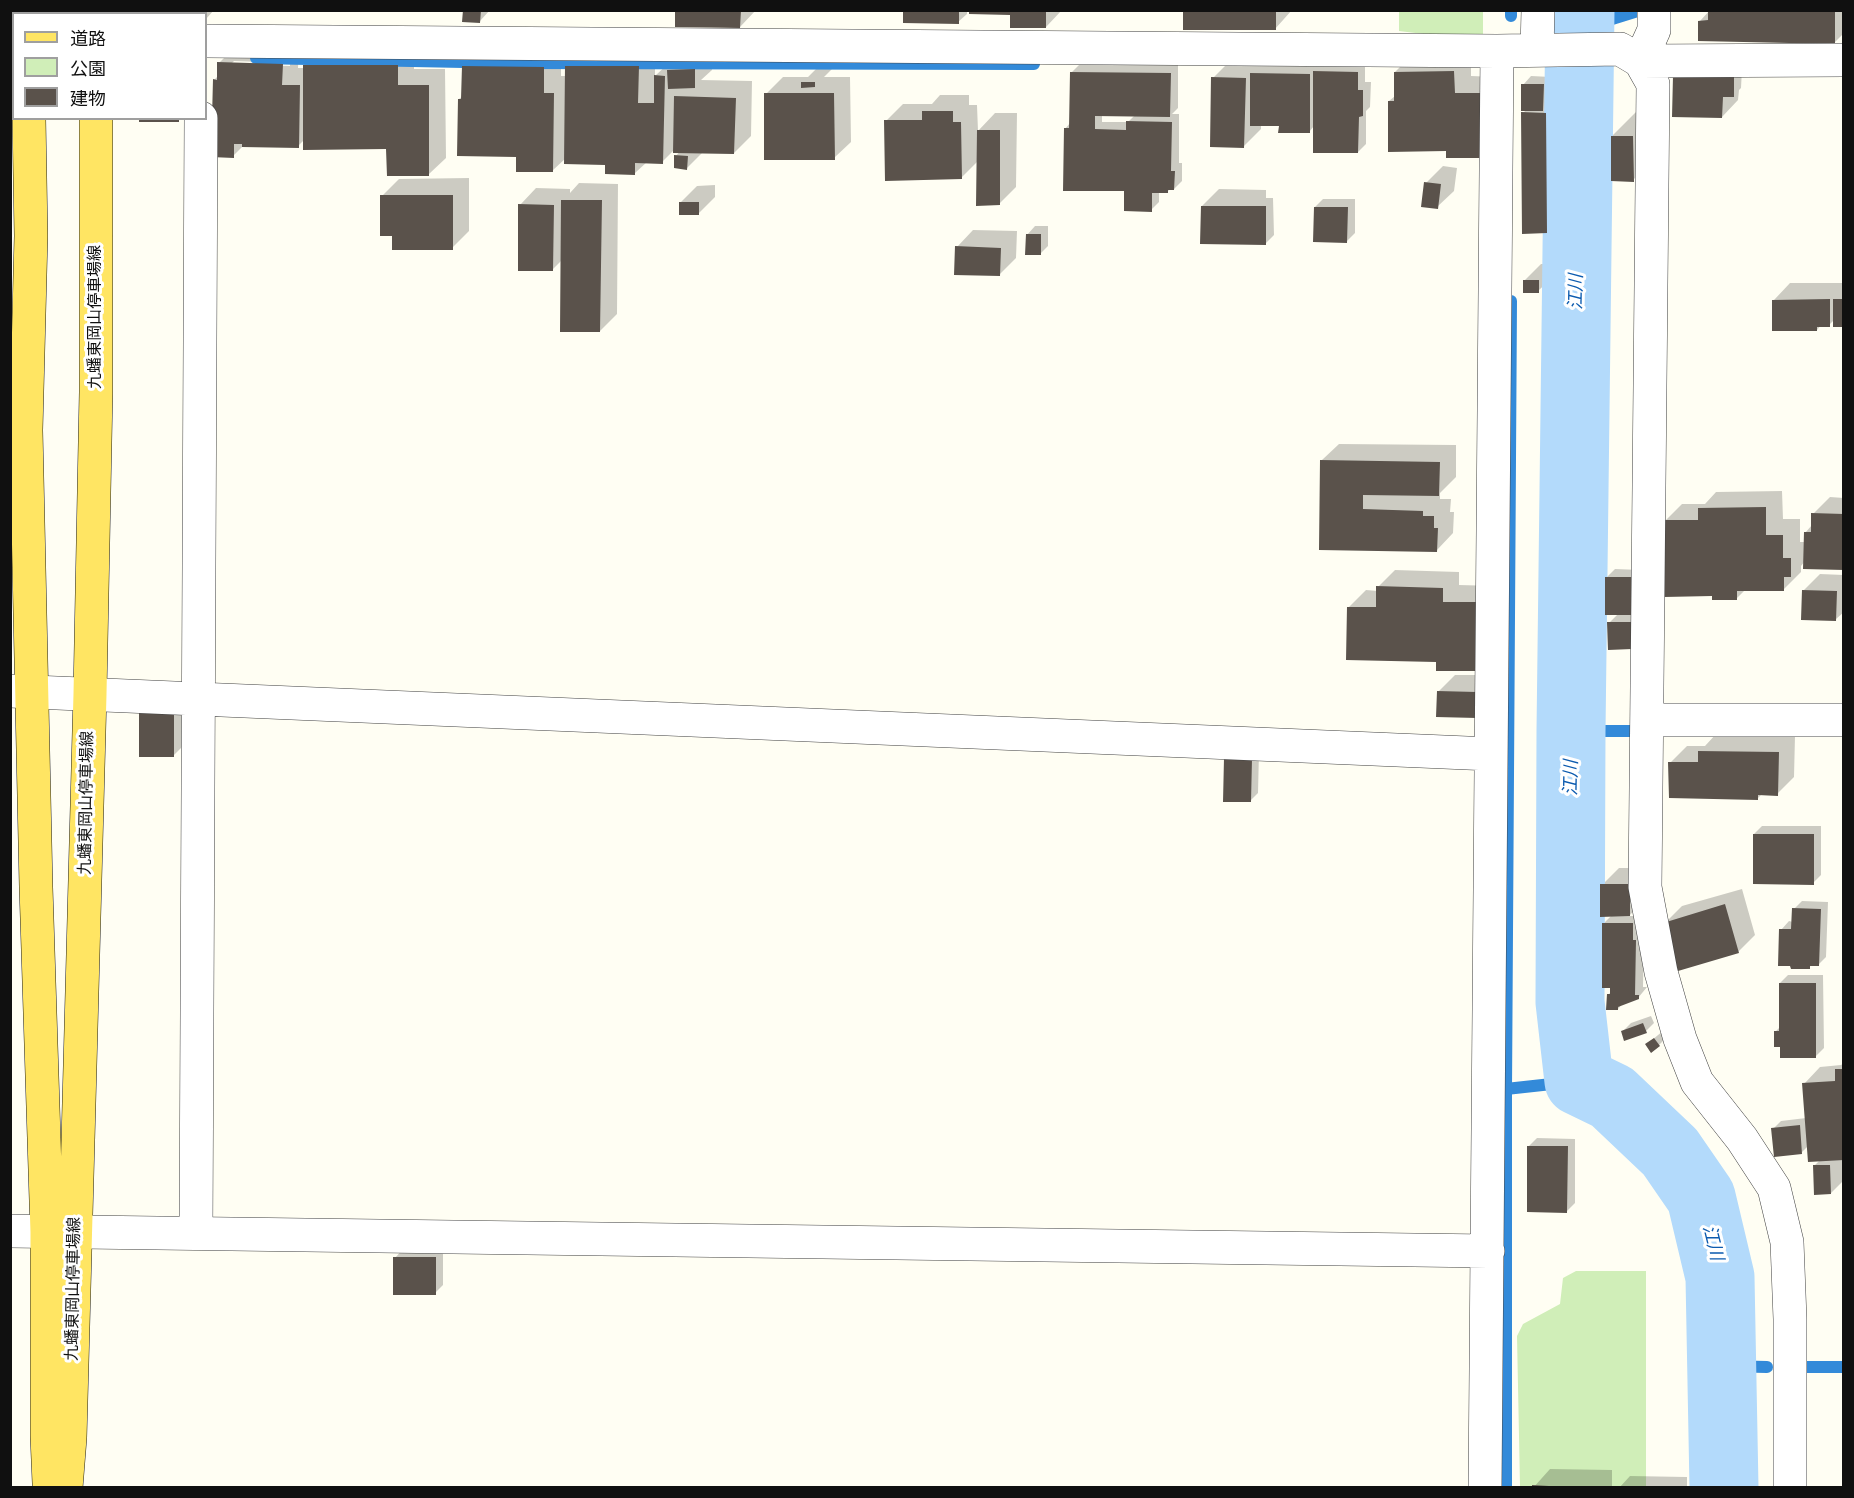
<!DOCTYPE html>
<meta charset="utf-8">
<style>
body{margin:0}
#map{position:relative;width:1854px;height:1498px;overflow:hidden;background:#fffef3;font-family:"Source Serif 4","Noto Sans JP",serif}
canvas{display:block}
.frame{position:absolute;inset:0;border:12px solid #101010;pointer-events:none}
.legend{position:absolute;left:12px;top:12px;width:195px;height:108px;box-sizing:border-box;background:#fff;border:2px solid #9f9f9f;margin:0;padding:8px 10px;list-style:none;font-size:18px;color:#101010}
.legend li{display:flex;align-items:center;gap:12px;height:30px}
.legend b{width:30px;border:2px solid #9f9f9f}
</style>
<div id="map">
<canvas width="1854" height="1498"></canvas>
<div class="frame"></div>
<ul class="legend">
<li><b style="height:8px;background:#ffe563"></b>道路</li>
<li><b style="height:16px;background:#d0eeb8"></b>公園</li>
<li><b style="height:16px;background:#5a524b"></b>建物</li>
</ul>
</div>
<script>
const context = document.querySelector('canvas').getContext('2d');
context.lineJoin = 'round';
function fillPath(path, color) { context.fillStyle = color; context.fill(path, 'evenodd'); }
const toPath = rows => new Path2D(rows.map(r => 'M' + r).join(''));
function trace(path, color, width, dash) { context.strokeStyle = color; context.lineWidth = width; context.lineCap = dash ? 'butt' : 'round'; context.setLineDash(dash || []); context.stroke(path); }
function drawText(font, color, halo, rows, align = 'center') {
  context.font = font + ' "Source Serif 4","Noto Sans JP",serif'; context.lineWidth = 6; context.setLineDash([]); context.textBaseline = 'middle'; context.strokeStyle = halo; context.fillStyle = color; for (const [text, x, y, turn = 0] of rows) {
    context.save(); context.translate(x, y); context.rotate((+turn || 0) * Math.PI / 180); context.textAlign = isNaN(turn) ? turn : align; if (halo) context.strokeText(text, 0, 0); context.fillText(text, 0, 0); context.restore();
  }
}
fillPath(toPath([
 [1399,11,1483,11,1483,34,1432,35,1399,31],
 [1576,1271,1646,1271,1646,1486,1520,1486,1517,1336,1523,1324,1560,1304,1563,1278]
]), '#d0eeb8');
fillPath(toPath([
 [169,10,214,10,206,19,206,14,169,14],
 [464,10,490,10,480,21],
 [677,10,756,10,740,27],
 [905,10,967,10,967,14,958,22],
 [971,10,1062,10,1046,27,1012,14],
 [1184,10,1292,10,1275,29],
 [1710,10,1844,10,1844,42,1843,34,1834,43,1700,21],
 [236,46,299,48,298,68,304,68,304,65,321,48,414,49,414,69,445,69,446,158,429,174,388,148,304,140,298,146,244,145,233,156,214,80,218,76,219,63],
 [234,61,290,63,290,66,231,64],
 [583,49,655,50,655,76,673,59,711,53,712,70,701,80,752,81,751,136,734,153,703,152,687,168,676,156,680,151,673,151,662,162,647,162,635,173,607,163,566,158,552,171,517,155,459,99,463,96,463,67,480,50,561,51,561,76,566,76,566,66],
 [1412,55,1471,55,1471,76,1497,77,1448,150,1389,101,1395,96,1395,72],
 [1230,61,1365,64,1365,82,1371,82,1370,107,1366,111,1366,144,1358,152,1314,126,1309,132,1280,125,1261,125,1261,129,1244,146,1213,78],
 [1079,65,1178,65,1178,108,1172,114,1179,114,1179,163,1182,163,1182,181,1174,189,1171,188,1167,192,1159,192,1159,202,1151,210,1125,190,1065,129,1070,123,1071,73],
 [1102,115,1135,115,1128,122,1102,122],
 [819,66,832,66,832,69,824,77,850,77,851,142,834,158,766,94,783,77,808,77],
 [1742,69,1741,88,1739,90,1738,100,1722,117,1674,116],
 [1531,76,1551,77,1551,96,1562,96,1563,215,1546,232,1523,113,1526,110,1523,85],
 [940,95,969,95,969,105,977,105,978,131,995,113,1017,113,1016,187,999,204,978,161,961,178,886,121,903,104,932,104],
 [1645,103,1666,147,1633,180,1612,136],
 [1443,166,1457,168,1454,191,1437,207,1426,183],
 [469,178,469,231,452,248,394,235,382,196,399,179],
 [579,183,618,184,617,314,600,331,562,260,552,270,520,205,536,188,570,189,570,193],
 [715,185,715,197,698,214,680,203,697,186],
 [1219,189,1266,190,1266,198,1273,198,1274,235,1265,244,1202,206],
 [1323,199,1355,199,1355,233,1347,241,1315,207],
 [1035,226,1048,226,1048,246,1040,254,1027,235],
 [973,230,1017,231,1016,258,999,275,957,247],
 [1541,264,1555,264,1555,275,1538,291,1524,281],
 [1790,283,1844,283,1844,326,1834,320,1829,325,1821,325,1817,330,1774,300],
 [1339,444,1456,445,1456,477,1440,493,1440,499,1451,499,1450,512,1454,512,1453,533,1437,550,1321,548,1322,460],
 [1782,491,1783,519,1800,519,1800,542,1805,542,1805,533,1812,525,1813,514,1830,497,1844,498,1844,569,1805,561,1801,566,1801,572,1784,589,1746,589,1737,598,1713,594,1665,521,1682,504,1705,504,1716,492],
 [1615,569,1641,570,1639,639,1609,623,1618,614,1607,577],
 [1395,570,1459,572,1459,585,1496,586,1437,661,1349,607,1366,590,1378,591,1378,587],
 [1820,574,1844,575,1844,612,1836,619,1803,591],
 [1455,675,1494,675,1493,699,1438,692],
 [190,691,190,739,173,756,141,708],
 [1716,734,1795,736,1794,777,1777,794,1762,794,1758,798,1670,763,1687,746,1705,746],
 [1259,752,1258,793,1250,801,1225,759],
 [1762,826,1821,826,1821,875,1813,883,1754,834],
 [1619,868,1646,868,1646,898,1629,916,1641,916,1644,932,1643,987,1647,987,1638,998,1623,1003,1618,1009,1608,995,1611,992,1603,924,1612,915,1602,885],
 [1742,889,1755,935,1738,952,1665,923,1682,906],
 [1802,901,1828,902,1826,957,1818,965,1812,965,1809,967,1781,930,1789,921,1793,922,1794,909],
 [1788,975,1823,975,1824,1048,1816,1056,1782,1045,1775,1032,1780,1027,1780,983],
 [1651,1016,1654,1023,1646,1031,1622,1032,1631,1023],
 [1663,1031,1667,1037,1659,1045,1647,1044],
 [1844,1063,1844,1180,1831,1193,1814,1166,1820,1160,1808,1146,1801,1153,1773,1129,1781,1121,1806,1118,1804,1084,1820,1067,1841,1065],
 [1537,1138,1575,1139,1575,1203,1567,1211,1529,1146],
 [403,1249,443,1249,443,1285,435,1293,395,1258],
 [1550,1469,1612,1470,1612,1488,1533,1488],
 [1630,1476,1687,1477,1687,1488,1619,1488]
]), '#0003');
trace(toPath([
 [1511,16,1511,10],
 [1580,29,1641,10],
 [256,58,516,63,1034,64],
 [1571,731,1632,731],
 [1506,1089,1511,301],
 [1722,1366,1767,1367],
 [1804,1367,1844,1367],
 [1506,1488,1506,1089,1579,1081]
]), '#338ad9', 12);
trace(toPath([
 [1580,10,1571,731,1570,1002,1579,1081,1612,1097,1670,1152,1701,1197,1720,1277,1724,1488]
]), '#b3dafb', 69);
fillPath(toPath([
 [168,10,204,10,204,14,167,14],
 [463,10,481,10,480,23,462,22],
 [675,10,741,10,740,28,675,27],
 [903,10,959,10,959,24,903,23],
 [969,10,1046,10,1046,28,1010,28,1010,15,969,14],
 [1183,10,1276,10,1276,30,1183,30],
 [1708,10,1835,12,1835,44,1698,41,1698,21,1708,20],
 [217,62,283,64,282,85,300,85,299,148,242,147,242,144,234,144,234,158,211,157,213,79,217,80],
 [303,65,398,65,398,85,429,85,429,176,387,176,386,149,303,150],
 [462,66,544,67,544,93,554,93,553,172,516,172,516,157,457,156,458,99,461,99],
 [565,66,639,66,638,103,654,103,654,75,665,76,663,164,635,163,635,175,605,174,605,165,564,164],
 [695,69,695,88,668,89,667,70],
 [1313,71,1358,72,1358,90,1363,90,1363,116,1359,117,1358,153,1313,153],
 [1454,71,1455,93,1481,93,1481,158,1446,158,1446,151,1388,152,1388,101,1394,101,1394,72],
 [1070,72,1171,73,1170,117,1095,116,1095,129,1126,130,1126,121,1172,122,1171,171,1175,171,1174,190,1168,190,1168,193,1152,193,1152,212,1124,211,1124,191,1063,191,1064,128,1069,128],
 [1250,73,1310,74,1310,133,1278,133,1279,126,1250,126],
 [1673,76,1734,77,1734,97,1723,97,1722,118,1672,117],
 [1211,77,1246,78,1244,148,1210,147],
 [801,82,815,82,815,87,801,88],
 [1521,84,1544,84,1543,111,1521,111],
 [764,93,834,93,835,160,764,160],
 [674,96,736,98,734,154,673,153],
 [922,111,953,111,953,122,961,122,962,179,885,181,884,120,922,120],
 [1521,112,1546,113,1547,233,1522,234],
 [139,118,179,118,179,122,139,122],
 [977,130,1000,130,1000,205,976,206],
 [1611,136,1633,136,1634,182,1611,181],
 [674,155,688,156,687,170,674,168],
 [1424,182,1441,184,1438,209,1421,207],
 [380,195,453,195,453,250,392,250,392,236,380,236],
 [561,200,602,200,600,332,560,332],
 [679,202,699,202,699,215,679,215],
 [518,204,554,205,553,271,518,271],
 [1201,206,1266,206,1266,245,1200,244],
 [1314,207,1348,207,1347,243,1313,242],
 [1026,234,1041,234,1041,255,1025,255],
 [955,246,1001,248,1000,276,954,275],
 [1523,280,1539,280,1539,293,1523,293],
 [1830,299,1830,327,1817,327,1817,331,1772,331,1772,300],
 [1833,299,1844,299,1844,327,1833,327],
 [1320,460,1440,462,1439,496,1363,495,1363,509,1423,511,1423,516,1434,516,1434,528,1438,528,1437,552,1319,550],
 [1766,507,1766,535,1783,535,1783,558,1791,558,1791,577,1784,577,1784,591,1737,591,1737,600,1712,600,1712,596,1664,597,1663,520,1698,520,1698,508],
 [1811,513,1844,514,1844,570,1803,569,1804,532,1811,532],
 [1605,577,1633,577,1633,615,1605,615],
 [1376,586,1443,588,1443,602,1480,602,1479,671,1436,671,1436,662,1346,660,1347,607,1376,607],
 [1802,590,1837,591,1836,621,1801,620],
 [1607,622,1632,622,1632,649,1608,650],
 [1437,691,1477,692,1477,718,1436,717],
 [139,707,174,707,174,757,139,757],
 [1698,751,1779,752,1778,796,1758,795,1758,800,1669,798,1668,762,1698,762],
 [1224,758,1252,759,1251,802,1223,802],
 [1753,834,1814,834,1814,885,1753,884],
 [1600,884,1630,884,1630,916,1600,917],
 [1725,904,1739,953,1678,971,1663,923],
 [1792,908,1821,909,1819,966,1810,966,1810,969,1791,969,1790,966,1778,966,1779,929,1791,929],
 [1602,923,1633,923,1633,940,1636,940,1635,995,1639,995,1639,999,1618,1007,1618,1010,1606,1010,1607,994,1610,994,1610,988,1602,988],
 [1779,983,1816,983,1816,1058,1780,1058,1780,1047,1774,1047,1774,1031,1779,1031],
 [1643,1023,1647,1033,1624,1041,1621,1031],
 [1654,1038,1660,1046,1651,1053,1645,1044],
 [1835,1069,1844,1069,1844,1160,1808,1162,1802,1083,1835,1081],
 [1800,1125,1802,1154,1774,1157,1771,1128],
 [1527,1146,1568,1146,1567,1213,1527,1212],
 [1813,1165,1830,1165,1831,1194,1814,1195],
 [393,1257,436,1257,436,1295,393,1295],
 [1532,1485,1549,1486,1549,1488,1532,1488]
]), '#5a524b');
const minor = toPath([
 [1654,10,1654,30,1640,61,1844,60],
 [10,37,14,37],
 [206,41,1497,51,1620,49,1640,61,1653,84,1645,887,1661,972,1680,1039,1697,1082,1742,1139,1774,1188,1787,1242,1790,1319,1790,1488],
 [1537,50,1538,10],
 [10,691,1491,754],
 [1647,720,1844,720],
 [10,1231,1488,1251],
 [196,1233,201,118],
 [1485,1488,1497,51]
]);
const major = toPath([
 [23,10,23,14],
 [90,10,90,14],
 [29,118,31,236,26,430,36,887,47,1232,47,1436,49,1483],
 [66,1488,70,1438,90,694,96,392,96,118]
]);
trace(minor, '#434343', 34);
trace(major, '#212121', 34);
trace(minor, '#fff', 33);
trace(major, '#ffe563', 33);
drawText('16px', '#101010', '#fff', [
 ["九蟠東岡山停車場線",96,317,-90],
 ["九蟠東岡山停車場線",87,803,-89],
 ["九蟠東岡山停車場線",74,1289,-89]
]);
drawText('italic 18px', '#0c5baf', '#fff', [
 ["江川",1577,292,-89],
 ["江川",1572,778,-89],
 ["江川",1712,1243,76]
]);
</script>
